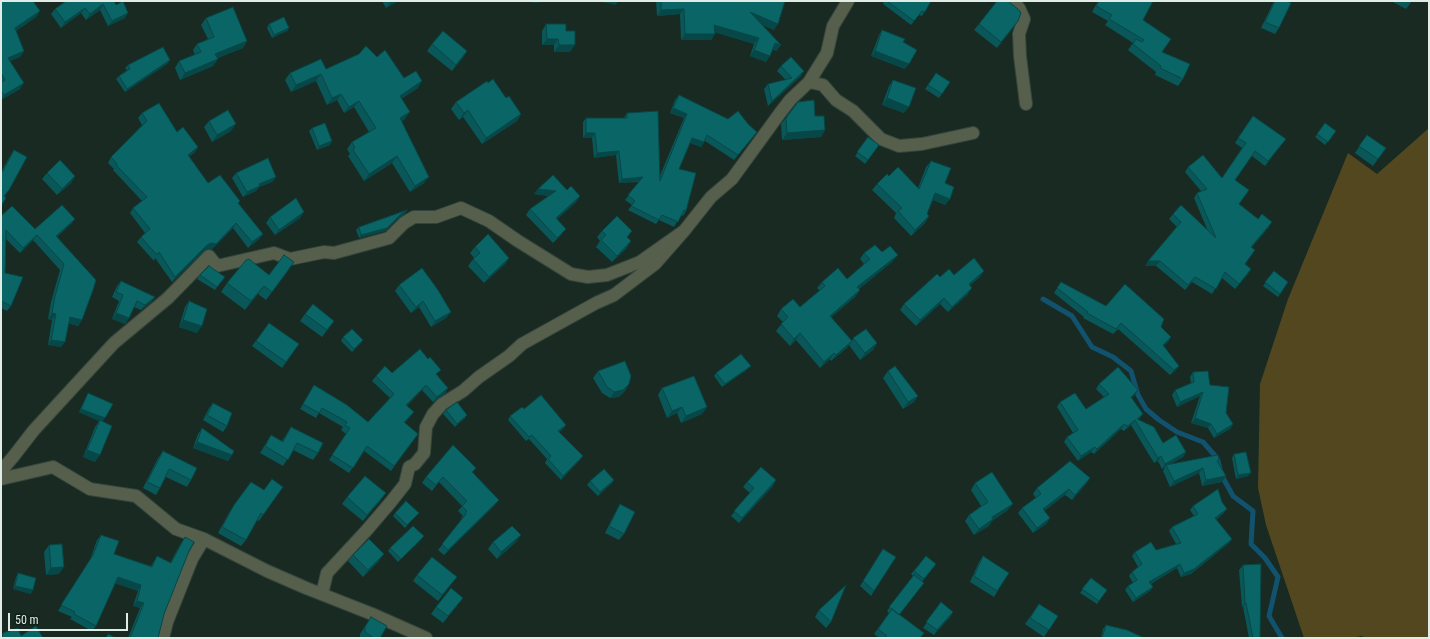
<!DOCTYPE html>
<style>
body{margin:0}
#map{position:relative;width:1430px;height:639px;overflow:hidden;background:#182a21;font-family:"Roboto Condensed",sans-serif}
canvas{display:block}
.frame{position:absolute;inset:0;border:2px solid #e1ece6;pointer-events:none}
.scale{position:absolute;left:8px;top:613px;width:120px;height:18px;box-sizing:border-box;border:2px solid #e1ece6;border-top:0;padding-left:5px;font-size:12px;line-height:14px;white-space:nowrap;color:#e1ece6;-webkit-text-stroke:3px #0f2118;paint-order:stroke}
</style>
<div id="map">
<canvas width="1430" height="639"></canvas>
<div class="frame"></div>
<div class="scale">50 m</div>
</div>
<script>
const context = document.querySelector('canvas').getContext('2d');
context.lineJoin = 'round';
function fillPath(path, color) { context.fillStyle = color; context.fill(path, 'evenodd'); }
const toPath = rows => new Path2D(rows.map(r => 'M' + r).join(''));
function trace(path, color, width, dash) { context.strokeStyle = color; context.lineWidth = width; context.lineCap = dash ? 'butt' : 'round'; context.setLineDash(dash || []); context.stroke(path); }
fillPath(toPath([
 [1429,128,1429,638,1366,638,1361,636,1353,638,1304,638,1266,525,1258,488,1260,384,1288,299,1348,153,1377,174]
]), '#52471f');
trace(toPath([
 [1043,299,1072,316,1092,347,1113,357,1131,371,1138,395,1146,409,1159,420,1177,432,1203,442,1217,458,1222,476,1233,496,1253,511,1251,544,1265,558,1278,577,1269,616,1282,638]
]), '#11536e', 5);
const street = toPath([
 [1012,1,1019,8,1024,19,1019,34,1020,56,1026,104],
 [809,82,823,85,836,100,853,111,881,139,899,146,922,144,973,133],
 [1,471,13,457,34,430,114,343,168,298,209,256,217,266,274,253,290,259,324,252,334,253,389,238,404,223,414,217,436,217,461,208,489,221,518,241,571,274,588,277,607,275,640,262,684,231],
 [1,479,53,467,90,489,136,496,176,529,204,539,267,571,306,588,372,614,426,638],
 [322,594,327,573,366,531,390,503,405,484,409,467,415,464,424,453,426,427,433,414,442,404,463,391,479,377,509,356,522,344,596,303,614,295,655,264,684,231,711,197,732,179,780,113,790,100,809,82,827,53,833,26,848,1],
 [163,638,167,622,192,559,204,539]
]);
trace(street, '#34453d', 14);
trace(street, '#565f4b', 12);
fillPath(toPath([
 [1,1,40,11,36,17,16,31,24,51,20,57,10,61,20,89,1,100],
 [114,1,125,18,108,26,100,10,86,20,81,13,61,28,51,14,55,9],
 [382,1,398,1,386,8],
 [656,1,785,1,774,30,762,25,781,45,776,51,773,49,766,62,750,56,754,44,715,32,711,40,681,40,680,14,657,16],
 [884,1,931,1,922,16,919,15,911,25,883,4],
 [1098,1,1153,1,1143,20,1162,52,1183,79,1178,86,1155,75,1156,72,1128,50,1133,43,1105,25,1108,21,1092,12],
 [1274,1,1287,1,1279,28,1275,34,1261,28],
 [1391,1,1412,1,1406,9],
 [206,18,247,41,243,48,217,58,218,59,213,66,180,80,175,68,179,61,195,55,193,50,197,44,208,39,201,25],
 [269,24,289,28,287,31,272,38,267,28],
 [546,24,566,31,570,52,554,52,554,45,542,45,542,31],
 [979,24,1013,28,997,48,974,30],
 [882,30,903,42,905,69,871,56,879,35],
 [432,44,467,51,452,71,427,51],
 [377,57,418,88,401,99,405,119,402,121,424,183,410,192,392,163,364,181,348,156,350,154,347,149,352,142,369,132,354,107,344,113,337,100,327,105,316,81,291,92,285,80,290,73,326,69],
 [170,60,167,64,125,92,116,79,119,76,127,70,125,68,128,65],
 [781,66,801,76,768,106,764,89,768,84,786,80,777,71],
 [936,73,950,82,939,98,925,89],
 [893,80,904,113,882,105,889,86],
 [488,83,506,98,521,114,517,121,482,144,463,117,459,120,451,109,456,102],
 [679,95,754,136,734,160,705,141,701,147,690,143,679,169,686,211,683,216,681,215,674,227,659,220,656,224,628,210,632,205,625,200,639,182,619,183,616,155,594,158,592,138,583,138,583,122,586,118,624,118,627,113,659,178,684,118,670,113,675,100],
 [798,102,815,116,825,130,821,137,782,140,781,124],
 [142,113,177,132,198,147,195,152,189,157,208,183,238,203,263,234,259,239,248,248,233,228,212,249,208,249,204,251,172,282,155,258,154,261,137,242,141,237,145,233,130,213,133,208,142,201,113,170,114,169,108,163,111,157,142,125,138,118],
 [1253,116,1286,139,1265,166,1252,156,1235,180,1239,204,1269,227,1252,247,1245,264,1248,274,1235,289,1222,278,1212,294,1192,282,1185,290,1156,266,1145,266,1177,227,1169,219,1173,214,1207,229,1194,198,1197,193,1201,191,1185,172,1188,167,1222,178,1242,148,1235,143],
 [209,121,231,131,212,142,204,127],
 [1325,123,1336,131,1325,145,1315,137],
 [312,128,332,141,330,145,317,150,309,131],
 [1367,135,1386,148,1373,166,1355,153],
 [868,137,879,145,865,164,855,156],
 [14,150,5,197,1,172,10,156],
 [931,161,945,183,950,199,945,205,933,200,927,214,929,216,925,223,911,236,894,218,896,213,872,190,877,184,889,176,918,188,926,167],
 [47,173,75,176,71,183,57,195,42,179],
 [236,173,276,177,272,182,259,187,256,191,243,197,232,178],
 [538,189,567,190,580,196,576,202,557,219,562,234,553,243,526,215,530,209,548,196,534,194],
 [405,214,399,218,385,231,359,238,356,230,359,227],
 [1,216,35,229,75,219,71,224,57,237,82,320,78,326,68,323,61,347,48,345,52,320,48,319,51,302,60,270,33,240,20,253,6,239,5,273,11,306,7,311,1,308],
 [270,217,300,218,275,235,266,223],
 [602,231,628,238,627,248,612,262,596,247,600,241,597,237],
 [475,247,509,258,505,264,484,283,468,266,474,258,470,253],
 [882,252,893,261,859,289,860,290,855,297,831,317,852,341,853,338,877,343,873,350,860,360,849,345,847,348,831,361,830,359,820,368,796,340,790,346,776,331,783,322,777,316,781,309,800,307,820,291,817,288,822,282,847,279,864,264,860,259,864,253],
 [288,271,266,300,258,294,245,310,221,292,227,283],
 [1274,271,1288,282,1278,297,1263,286],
 [200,275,225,277,215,290,197,279],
 [954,275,980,277,970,285,968,294,948,312,940,304,916,326,900,310,904,304,940,277],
 [121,281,155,297,151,302,141,310,134,307,129,318,125,324,112,319,119,301,112,297,117,286],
 [1061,282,1106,306,1161,327,1171,337,1168,342,1163,346,1179,366,1175,371,1170,375,1118,329,1113,334,1083,318,1084,317,1054,293],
 [399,285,451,312,446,318,431,327,419,307,411,313,395,291],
 [189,301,197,333,179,327,185,307],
 [305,314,334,321,322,337,300,321],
 [269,323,299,344,282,368,252,346],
 [343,337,361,343,352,352,341,341],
 [748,369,722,387,714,376,716,373],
 [598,371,629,384,625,391,619,397,610,398,602,393,593,378],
 [888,371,918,396,914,402,903,409,883,378],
 [1193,372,1210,385,1233,424,1230,429,1214,438,1208,428,1191,423,1200,396,1177,407,1172,395,1175,390,1191,383,1190,377],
 [392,373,437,375,445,394,433,402,422,390,407,406,414,412,405,423,418,434,391,471,364,451,349,473,329,460,346,434,341,430,343,427,319,413,316,418,300,409,314,385,368,422,390,398,372,381,376,376],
 [1099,384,1138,390,1135,395,1131,398,1140,418,1138,420,1163,443,1186,452,1183,457,1169,465,1219,460,1218,462,1226,476,1222,482,1202,486,1199,473,1170,487,1163,471,1165,467,1162,469,1158,461,1154,463,1131,425,1124,431,1121,429,1094,454,1091,452,1078,461,1064,442,1067,437,1073,433,1057,407,1060,402,1086,409,1104,397,1096,389],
 [662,388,707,407,702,414,681,423,677,413,667,418,658,395],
 [88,393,103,421,95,462,83,457,95,427,99,421,79,412,86,397],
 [213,403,227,426,223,432,203,420,209,408],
 [524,409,566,425,563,429,559,432,583,456,580,460,561,480,545,463,547,459,529,439,526,441,508,420,510,416],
 [446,410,467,415,465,418,455,427,443,414],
 [291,427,318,453,313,460,293,450,283,466,260,453,271,435,282,441],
 [202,428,232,455,228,461,193,448,198,434],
 [163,451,191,480,187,487,166,477,160,488,156,495,143,488,158,458],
 [1234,454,1248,476,1236,479,1232,458],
 [476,468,473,472,495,505,444,555,438,550,462,519,461,518,463,516,458,511,462,506,439,482,432,491,422,483,426,477],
 [1090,478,1086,484,1072,500,1065,495,1044,511,1050,518,1046,524,1033,533,1018,513,1022,508,1036,498,1033,494,1037,488],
 [614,480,612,483,598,496,587,485,590,481],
 [251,482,264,490,283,487,259,521,257,520,246,540,241,546,218,533,230,511],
 [747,482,773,486,739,523,731,516,750,493,743,487],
 [975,483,1008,510,992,521,989,526,974,535,965,521,969,515,981,506,971,490],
 [347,497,381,500,363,521,342,504],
 [620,504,624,534,619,540,605,533,616,511],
 [1193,506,1224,513,1216,520,1232,539,1229,543,1191,574,1181,577,1177,568,1151,584,1153,587,1150,591,1133,602,1125,590,1128,586,1133,583,1129,576,1132,572,1138,567,1132,556,1135,552,1156,550,1176,544,1169,531,1172,527,1194,516,1190,510],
 [395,513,419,513,416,516,405,528,393,516],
 [101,535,114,554,151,566,157,556,170,563,181,543,185,537,189,551,164,614,158,638,128,638,140,608,133,606,138,591,115,583,96,626,92,631,70,619,72,617,58,611,90,560,97,540],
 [421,540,398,562,388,551,390,548],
 [493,542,516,542,497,559,488,549],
 [49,545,59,574,46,575,44,552],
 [883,549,874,591,871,596,860,586],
 [353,555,379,561,363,577,348,561],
 [926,556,936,564,922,582,899,615,921,638,879,638,874,634,889,613,887,611,913,576,911,574],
 [983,556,1009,573,994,597,970,582,979,562],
 [1243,565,1260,638,1249,638,1243,607,1242,607,1239,570],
 [18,573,31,594,13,589,16,577],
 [417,575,453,582,438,601,413,581],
 [1091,578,1107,590,1097,604,1080,593],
 [463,598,443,623,431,614,436,607],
 [941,602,953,612,950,617,934,635,923,628],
 [1039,604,1058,616,1044,637,1025,624],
 [819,610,831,622,826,628,815,617],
 [371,617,380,638,360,638,360,634],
 [1106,625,1144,638,1101,638,1103,629]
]), '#095758');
fillPath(toPath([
 [391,1,398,1,386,8],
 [533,1,547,1,546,2,532,3],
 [597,1,618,1,616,5],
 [103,4,100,10,86,20,90,14],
 [85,8,81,13,61,28,65,22],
 [684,9,680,14,657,16,661,10],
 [40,11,36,17,11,34,15,28],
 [750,12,778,24,774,30,746,18],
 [128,13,125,18,108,26,112,21],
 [1018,21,1013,28,997,48,1001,42],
 [714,25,759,38,754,44,710,31],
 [289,28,287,31,272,38,274,35],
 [685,34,715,34,711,40,681,40],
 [547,39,558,39,554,45,542,45],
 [247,41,243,48,211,61,215,54],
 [775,43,781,45,776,51,771,49],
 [559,45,575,45,570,52,554,52],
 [754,50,770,56,766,62,750,56],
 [24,51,20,57,5,63,8,58],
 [467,51,463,58,452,71,456,65],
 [875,51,909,64,905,69,871,56],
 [218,59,213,66,180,80,185,73],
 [170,60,167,64,125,92,127,89],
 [804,71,801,76,768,106,772,101],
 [321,74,316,81,291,92,296,85],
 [422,81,418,88,395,103,400,96],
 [24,83,20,89,1,100,4,95],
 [341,94,337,100,327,105,332,98],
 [887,98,909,107,904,113,882,105],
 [359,101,354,107,344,113,349,107],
 [673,108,687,114,684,118,670,113],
 [468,110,463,117,459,120,464,113],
 [410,112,405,119,396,125,400,118],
 [521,114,517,121,482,144,486,138],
 [236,124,231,131,212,142,217,135],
 [825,130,821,137,782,140,787,133],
 [586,133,595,133,592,138,583,138],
 [692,138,704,142,701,147,688,142],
 [332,141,330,145,317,150,319,146],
 [198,147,195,152,185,160,188,155],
 [619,151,616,155,594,158,597,153],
 [397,156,392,163,364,181,369,174],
 [75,176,71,183,57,195,62,189],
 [276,177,272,182,259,187,256,191,243,197,247,192,259,184],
 [429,177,424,183,410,192,415,186],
 [643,177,640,181,619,183,622,179],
 [538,189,556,191,552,196,534,194],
 [935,193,950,199,945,205,931,199],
 [580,196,576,202,552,224,556,218],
 [407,210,405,214,399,218,385,231,359,238,361,235,401,214],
 [304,212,300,218,275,235,279,230],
 [929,216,925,223,911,236,915,230],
 [75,219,71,224,52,241,56,236],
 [1272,222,1269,227,1248,252,1251,247],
 [236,223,233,228,212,249,208,249,204,251,172,282,175,277,207,245],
 [263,234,259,239,248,248,252,242],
 [37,235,33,240,20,253,23,248],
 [631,241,627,248,612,262,617,256],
 [898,255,893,261,853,294,857,287],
 [509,258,505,264,484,283,489,277],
 [1148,261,1160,261,1156,266,1145,266],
 [294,262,288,271,266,300,272,292],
 [1251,269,1248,274,1235,289],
 [984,271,980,277,965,290,969,284],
 [264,286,258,294,245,310,251,301],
 [972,288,968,294,948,312,952,307],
 [860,290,855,297,826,322,830,316],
 [155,297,151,302,141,310,145,305],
 [944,298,940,304,916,326,920,320],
 [423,301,419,307,411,313,416,307],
 [451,312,446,318,431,327,435,321],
 [52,313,56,314,52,320,48,319],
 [116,313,129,318,125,324,112,319],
 [70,317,82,320,78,326,66,323],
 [183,320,202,326,197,333,179,327],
 [800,333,796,340,790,346,794,339],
 [1171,337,1168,342,1159,350,1163,345],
 [51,340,65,342,61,347,48,345],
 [363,340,361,343,352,352,354,349],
 [852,341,847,348,831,361,836,355],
 [877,343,873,350,860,360,865,353],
 [834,353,830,359,820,368,824,362],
 [751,366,748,369,722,387,725,384],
 [1179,366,1175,371,1170,375,1174,370],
 [629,384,625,391,619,397,610,398,614,392],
 [426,385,422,390,403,410,406,405],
 [448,388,445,394,433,402,437,397],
 [1138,390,1135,395,1127,402,1131,397],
 [1203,392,1200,396,1177,407,1180,402],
 [918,396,914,402,903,409,908,402],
 [682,407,677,413,667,418,672,411],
 [707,407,702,414,681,423,686,416],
 [81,409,105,418,102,422,79,412],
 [414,412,410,417,401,427,404,422],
 [1143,414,1140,418,1135,422,1137,419],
 [467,415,465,418,455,427,457,424],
 [1195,418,1211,424,1208,428,1191,423],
 [1135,420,1131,425,1124,431,1128,426],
 [1124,424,1121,429,1094,454,1097,449],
 [1233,424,1230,429,1214,438,1217,434],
 [566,425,563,429,555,435,558,431],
 [197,442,232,455,228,461,193,448],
 [1095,447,1091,452,1078,461,1081,456],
 [87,450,100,455,95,462,83,457],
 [1186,452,1183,457,1167,466,1166,465,1165,467,1162,469,1165,464],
 [583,456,580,460,561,480,563,476],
 [1161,456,1158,461,1154,463,1158,458],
 [1203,468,1199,473,1170,487,1174,481],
 [1251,473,1248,476,1236,479,1238,475],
 [1226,476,1222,482,1202,486,1206,480],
 [1090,478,1086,484,1072,500,1075,495],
 [614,480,612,483,598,496,600,492],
 [776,480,773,486,739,523,742,518],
 [1069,489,1065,495,1039,514,1043,509],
 [386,493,381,500,363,521,367,515],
 [499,500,495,505,444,555,448,550],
 [1013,504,1008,510,992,521,989,526,974,535,979,529,992,517],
 [1227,509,1224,513,1212,523,1215,518],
 [1050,518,1046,524,1033,533,1037,528],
 [521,535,516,542,497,559,501,552],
 [424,536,421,540,398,562],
 [1232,539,1229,543,1191,574,1181,577,1184,573],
 [384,554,379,561,363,577,368,570],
 [1180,564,1177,568,1146,586,1149,582],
 [64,567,59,574,46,575,51,568],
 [118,577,141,585,138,591,114,583],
 [15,586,33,590,31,594,13,589],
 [1153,587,1150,591,1133,602,1136,598],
 [137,601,144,603,140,608,133,606],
 [1245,603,1246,603,1243,607,1242,607],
 [953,612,950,617,934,635,937,630]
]), '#074747');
const building = toPath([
 [1,1,33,1,40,11,15,28,24,51,8,58,24,83,4,95,1,91,1,83,5,80,1,73,1,1],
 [66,1,114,1,116,5,123,1,128,13,112,21,103,4,90,14,85,8,65,22,55,9,66,1],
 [661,1,785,1,778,24,750,12,781,45,775,43,770,56,754,50,759,38,714,25,715,34,685,34,684,9,661,10,661,1],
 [887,1,931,1,925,12,922,11,914,21,887,1],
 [997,1,1008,1,1019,10,1021,13,1018,21,1001,42,979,24,997,1],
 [1099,1,1153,1,1143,20,1171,39,1162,52,1190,64,1183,79,1160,68,1161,66,1133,44,1136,39,1142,42,1144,40,1109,19,1112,15,1096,6,1099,1],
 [1275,1,1287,1,1291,3,1279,28,1265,22,1275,1],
 [233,7,247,41,215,54,218,59,185,73,179,61,201,52,197,44,214,37,206,18,233,7],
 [284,17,289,28,274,35,269,24,284,17],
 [546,24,566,24,566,31,575,31,575,45,559,45,558,39,547,39,546,24],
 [882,30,905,39,903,42,917,50,909,64,875,51,882,30],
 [443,31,467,51,456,65,432,44,443,31],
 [366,46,377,57,385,50,404,78,416,71,422,81,400,96,410,112,400,118,429,177,415,186,397,156,369,174,353,150,355,148,352,142,376,128,359,101,349,107,341,94,332,98,321,74,296,85,290,73,321,59,326,69,359,54,366,46],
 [163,47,170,60,127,89,119,76,130,69,128,65,163,47],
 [791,57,804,71,772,101,768,84,792,78,781,66,791,57],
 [936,73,950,82,942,94,928,85,936,73],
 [493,79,506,98,509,96,521,114,486,138,468,110,464,113,456,102,487,81,488,83,493,79],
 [893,80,916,88,909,107,887,98,893,80],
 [679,95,728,119,738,111,748,124,757,132,738,155,707,135,704,142,692,138,679,169,696,173,686,211,684,210,678,222,662,215,659,220,631,206,635,201,628,195,643,177,622,179,619,151,597,153,595,133,586,133,586,118,627,118,627,113,658,111,660,181,687,114,673,108,679,95],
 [814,100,815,116,824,116,825,130,787,133,786,118,798,102,814,100],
 [159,103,177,132,183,127,198,147,188,155,208,183,220,175,240,201,238,203,263,234,252,242,236,223,216,244,211,243,207,245,175,277,159,252,157,255,141,237,150,229,133,208,147,197,116,165,117,164,111,157,147,121,142,113,159,103],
 [228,110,236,124,217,135,209,121,228,110],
 [1253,116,1286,139,1268,161,1255,151,1235,180,1249,190,1239,204,1258,219,1262,214,1272,222,1251,247,1255,250,1245,264,1251,269,1239,284,1225,272,1216,289,1195,277,1188,285,1160,261,1148,261,1181,222,1173,214,1181,205,1216,238,1197,193,1207,189,1188,167,1203,155,1222,178,1246,143,1238,138,1253,116],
 [325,123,332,141,319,146,312,128,325,123],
 [1325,123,1336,131,1328,142,1317,134,1325,123],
 [1367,135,1386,148,1378,159,1359,146,1367,135],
 [868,137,879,145,868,160,857,152,868,137],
 [14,150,27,157,9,190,4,196,6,198,1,206,1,173,3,171,14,150],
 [268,158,276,177,259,184,260,186,247,192,236,173,268,158],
 [60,160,75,176,62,189,47,173,60,160],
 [931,161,951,168,945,183,954,187,950,199,935,193,927,214,929,216,915,230,898,211,902,208,877,184,887,174,889,176,898,167,919,189,931,161],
 [553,175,567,190,571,186,580,196,556,218,566,229,557,238,530,209,556,191,538,189,553,175],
 [296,198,304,212,279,230,270,217,296,198],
 [62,205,75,219,56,236,96,280,93,290,82,320,70,317,65,342,51,340,56,314,52,313,55,296,64,264,37,235,23,248,6,230,5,273,23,277,11,306,1,301,1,216,12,206,35,229,62,205],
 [407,210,401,214,387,228,361,235,359,227,407,210],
 [617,216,632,231,627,237,631,241,617,256,601,240,606,235,602,231,617,216],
 [488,234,509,258,489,277,473,259,480,253,475,247,488,234],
 [875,245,882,252,890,246,898,255,857,287,860,290,830,316,852,341,836,355,834,353,824,362,800,333,794,339,781,324,788,317,781,309,793,299,800,307,825,286,822,282,838,268,847,279,870,259,864,253,875,245],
 [284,255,294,262,272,292,264,286,251,301,227,283,246,260,249,259,269,275,284,255],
 [974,258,984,271,969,284,972,288,952,307,944,298,920,320,904,304,937,274,940,277,949,269,954,275,974,258],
 [209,266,225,277,217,287,200,275,209,266],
 [422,268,438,290,451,312,435,321,423,301,416,307,399,285,422,268],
 [1274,271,1288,282,1280,294,1265,282,1274,271],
 [121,281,155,297,145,305,137,301,129,318,116,313,123,295,116,292,121,281],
 [1061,282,1106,306,1125,284,1164,319,1161,327,1171,337,1163,345,1179,366,1174,370,1121,323,1116,329,1087,313,1088,312,1057,288,1061,282],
 [189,301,207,309,202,326,183,320,189,301],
 [313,304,334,321,327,330,305,314,313,304],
 [269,323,299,344,286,362,256,341,269,323],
 [352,329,363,340,354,349,343,337,352,329],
 [866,329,877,343,865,353,853,338,866,329],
 [420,349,428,359,430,357,441,370,436,374,448,388,437,397,426,385,406,405,414,412,404,422,418,434,394,466,367,446,353,468,332,455,350,428,345,425,347,422,322,408,319,413,303,404,314,385,347,405,368,422,394,394,376,376,385,366,392,373,420,349],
 [741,354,751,366,725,384,716,373,741,354],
 [625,361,631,376,629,384,623,390,614,392,607,387,598,371,625,361],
 [895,366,918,396,908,402,888,371,895,366],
 [1118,367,1138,390,1131,397,1143,414,1137,419,1154,427,1163,443,1176,435,1186,452,1165,464,1161,456,1158,458,1135,420,1128,426,1124,424,1097,449,1095,447,1081,456,1067,437,1078,430,1060,402,1075,393,1086,409,1109,394,1099,384,1118,367],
 [1208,371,1210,385,1229,387,1226,413,1233,424,1217,434,1211,424,1195,418,1203,392,1180,402,1175,390,1194,382,1193,372,1208,371],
 [694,376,707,407,686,416,682,407,672,411,662,388,694,376],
 [88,393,113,404,105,418,81,409,88,393],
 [541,395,566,425,558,431,583,456,563,476,548,459,551,456,532,435,529,437,510,416,522,407,524,409,541,395],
 [457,402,467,415,457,424,446,410,457,402],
 [213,403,232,413,227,426,207,415,213,403],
 [100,420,112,426,100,455,87,450,100,420],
 [291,427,323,443,318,453,297,443,288,460,265,446,271,435,283,442,291,427],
 [202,428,234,451,232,455,197,442,202,428],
 [453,445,476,468,472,472,499,500,448,550,442,544,466,514,465,513,467,511,462,506,467,501,443,477,436,485,426,477,453,445],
 [163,451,197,468,191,480,169,469,160,488,147,482,163,451],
 [1246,452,1251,473,1238,475,1234,454,1246,452],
 [1218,455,1219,460,1217,461,1226,476,1206,480,1203,468,1174,481,1166,465,1218,455],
 [1070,461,1090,478,1075,495,1069,489,1043,509,1050,518,1037,528,1022,508,1041,494,1037,488,1070,461],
 [761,467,776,480,742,518,734,511,754,488,747,482,761,467],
 [604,469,614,480,600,492,590,481,604,469],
 [992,472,1013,504,992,517,993,519,979,529,969,515,988,502,975,483,992,472],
 [365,476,386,493,367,515,347,497,365,476],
 [272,479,283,487,263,515,261,513,246,540,222,527,234,505,251,482,264,490,272,479],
 [1218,489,1222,502,1227,509,1215,518,1232,539,1194,569,1184,573,1180,564,1149,582,1153,587,1136,598,1128,586,1137,580,1132,572,1142,564,1135,552,1151,542,1156,550,1181,543,1172,527,1198,514,1193,506,1218,489],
 [406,501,419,513,407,525,395,513,406,501],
 [620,504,635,512,624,534,609,526,620,504],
 [413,526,424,536,401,559,390,548,413,526],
 [512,526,521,535,501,552,493,542,512,526],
 [101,535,119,541,114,554,152,567,157,556,171,563,185,537,194,542,189,551,164,614,158,638,130,638,144,603,137,601,141,585,118,577,96,626,74,614,75,612,61,605,93,555,101,535],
 [369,539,384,554,368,570,353,555,369,539],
 [62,544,64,567,51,568,49,545,62,544],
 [883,549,896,557,874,591,863,581,883,549],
 [926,556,936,564,924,579,914,571,926,556],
 [983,556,1009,573,997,591,974,576,983,556],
 [432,557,457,577,442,595,417,575,432,557],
 [1261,564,1260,638,1253,638,1246,603,1245,603,1243,565,1261,564],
 [18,573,36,578,33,590,15,586,18,573],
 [914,575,924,583,899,615,889,607,914,575],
 [1091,578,1107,590,1099,601,1082,589,1091,578],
 [846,585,831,622,819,610,846,585],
 [451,588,463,598,448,616,436,607,451,588],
 [941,602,953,612,937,630,926,622,941,602],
 [1039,604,1058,616,1049,630,1030,618,1039,604],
 [892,609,924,633,920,638,885,638,887,636,878,629,892,609],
 [371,617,387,626,380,638,374,638,365,632,365,627,371,617],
 [1106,625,1127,630,1144,638,1102,638,1106,625],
 [36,626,43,638,2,638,3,633,18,628,21,636,36,626],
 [108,634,116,638,106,638,108,634]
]);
fillPath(building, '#0a6566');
trace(building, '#074747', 1);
</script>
